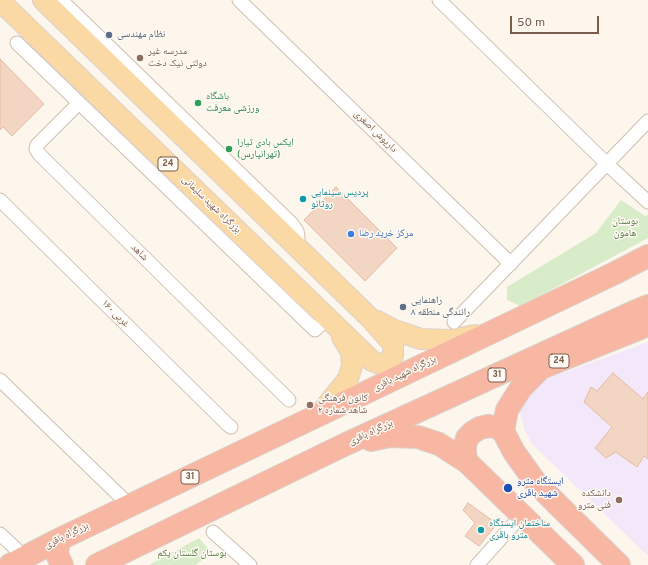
<!DOCTYPE html>
<meta charset="utf-8">
<style>
body{margin:0}
#map{position:relative;width:648px;height:565px;overflow:hidden;background:#fdf6ec;font-family:Overpass,sans-serif}
canvas{display:block}
.scale{position:absolute;left:510px;top:16px;width:89px;height:18px;box-sizing:border-box;border:2px solid #7a5c4d;border-top:0;padding-left:5px;font-size:12px;line-height:14px;white-space:nowrap;color:#7a5c4d;-webkit-text-stroke:3px #fffaf3;paint-order:stroke}
</style>
<div id="map">
<canvas width="648" height="565"></canvas>
<div class="scale">50 m</div>
</div>
<script>
const context = document.querySelector('canvas').getContext('2d');
context.lineJoin = 'round';
function fillPath(path, color) { context.fillStyle = color; context.fill(path, 'evenodd'); }
const toPath = rows => new Path2D(rows.map(r => 'M' + r).join(''));
function trace(path, color, width, dash) { context.strokeStyle = color; context.lineWidth = width; context.lineCap = dash ? 'butt' : 'round'; context.setLineDash(dash || []); context.stroke(path); }
function drawText(font, color, halo, rows, align = 'center') {
  context.font = font + ' Overpass,"Noto Naskh Arabic",sans-serif'; context.lineWidth = 3; context.setLineDash([]); context.textBaseline = 'middle'; context.strokeStyle = halo; context.fillStyle = color; for (const [text, x, y, turn = 0] of rows) {
    context.save(); context.translate(x, y); context.rotate((+turn || 0) * Math.PI / 180); context.textAlign = isNaN(turn) ? turn : align; if (halo) context.strokeText(text, 0, 0); context.fillText(text, 0, 0); context.restore();
  }
}
fillPath(toPath([
 [648,342,648,556,532,444,525,431,520,412,526,395,538,382]
]), '#f3e8fa');
fillPath(toPath([
 [621,200,645,216,648,215,648,238,521,306,507,300,507,287,596,233],
 [199,538,212,553,195,565,149,565]
]), '#d8ecc9');
const building = toPath([
 [0,59,44,104,12,136,3,127,0,130,0,59],
 [336,187,397,248,365,281,304,220,336,187],
 [613,373,643,399,648,392,648,459,644,456,637,467,616,452,606,458,595,448,612,427,584,402,591,387,597,391,613,373],
 [468,503,497,524,479,546,465,536,475,523,463,510,468,503]
]);
fillPath(building, '#f3d5c3');
trace(building, '#e6bba3', 1);
const street = toPath([
 [61,0,292,224,297,231,298,238,296,246],
 [239,0,511,264],
 [439,0,607,164,648,202],
 [17,43,315,330,327,318],
 [79,103,37,145,36,149,39,154,289,400],
 [0,200,227,424,231,427],
 [454,322,648,121],
 [0,380,122,498],
 [213,532,250,565],
 [0,534,16,549],
 [477,565,522,515]
]);
const primary = toPath([
 [0,1,372,361,380,364,388,362,393,356,393,344,370,318,43,0],
 [377,321,394,330,421,339,450,340,475,335],
 [319,415,348,379,352,366,351,352,342,337]
]);
const highway = toPath([
 [503,431,507,410,521,388,541,368,648,325],
 [503,431,514,452,536,483,557,504,619,565],
 [371,440,389,436,418,437,439,444,467,462,573,565],
 [467,462,465,454,465,446,467,438,473,432,480,428,488,426,496,427,503,431],
 [60,539,58,546,57,554,60,561,62,565],
 [10,565,60,539,615,273,648,256],
 [97,565,346,444,636,311,648,306]
]);
trace(street, '#d1beb0', 15);
trace(primary, '#dad1cd', 22);
trace(highway, '#dad1cd', 24);
trace(street, '#fff', 13);
trace(primary, '#fbd9a5', 20);
trace(highway, '#f7b7a3', 22);
for (const [x, y, r, color] of [
 [109,35,4,"#5c6f8a"],
 [140,58,4,"#8d6e63"],
 [198,103,4,"#2e9e5b"],
 [229,149,4,"#2e9e5b"],
 [303,199,4,"#0f9aa8"],
 [351,234,4,"#3f7fe0"],
 [403,307,4,"#5c6f8a"],
 [310,405,4,"#8d6e63"],
 [508,488,5,"#1a4fb4"],
 [619,500,4,"#8d6e63"],
 [481,530,4,"#0f9aa8"]
]) { const dot = new Path2D(); dot.arc(x, y, r, 0, 2 * Math.PI); context.fillStyle = color; context.fill(dot); trace(dot, '#fffaf3', 1.5); }
for (const [x, y, w] of [
 [168,164,20],
 [559,361,20],
 [497,375,18],
 [190,477,18]
]) { const box = new Path2D(); box.roundRect(x - w / 2, y - 7, w, 14, 3); context.fillStyle = '#fffaf3'; context.fill(box); trace(box, '#7a5c4d', 1); }
drawText('bold 9px', '#7a5c4d', null, [
 ["24",168,164],
 ["24",559,361],
 ["31",497,375],
 ["31",190,477]
]);
drawText('10px', '#4e5e75', '#fffaf3', [
 ["نظام مهندسی",117,35],
 ["راهنمایی",411,301],
 ["رانندگی منطقه ۸",411,313]
], 'left');
drawText('10px', '#785e54', '#fffaf3', [
 ["مدرسه غیر",148,52],
 ["دولتی نیک دخت",148,64],
 ["کانون فرهنگی",318,399],
 ["شاهد شماره ۲",318,411],
 ["دانشکده",611,494,"right"],
 ["فنی مترو",611,506,"right"]
], 'left');
drawText('10px', '#27864d', '#fffaf3', [
 ["باشگاه",206,97],
 ["ورزشی معرفت",206,109],
 ["ایکس بادی تیارا",237,143],
 ["(تهرانپارس)",237,155]
], 'left');
drawText('10px', '#7a5c4d', '#fffaf3', [
 ["داریوش اصغری",375,132,44],
 ["بزرگراه شهید سلیمانی",211,205,44],
 ["شاهد",139,253,44],
 ["۱۶۰ غربی",115,314,45],
 ["بزرگراه شهید باقری",405,374,-26],
 ["بزرگراه باقری",371,433,-25],
 ["بزرگراه باقری",67,536,-26]
]);
drawText('10px', '#0d838f', '#fffaf3', [
 ["پردیس سینمایی",311,193],
 ["روتانو",311,205],
 ["ساختمان ایستگاه",489,524],
 ["مترو باقری",489,536]
], 'left');
drawText('10px', '#537a41', '#fffaf3', [
 ["بوستان",625,222],
 ["هامون",625,234],
 ["بوستان گلستان یکم",192,554]
]);
drawText('10px', '#366cbe', '#fffaf3', [
 ["مرکز خرید رضا",359,234]
], 'left');
drawText('10px', '#164399', '#fffaf3', [
 ["ایستگاه مترو",517,482],
 ["شهید باقری",517,494]
], 'left');
</script>
